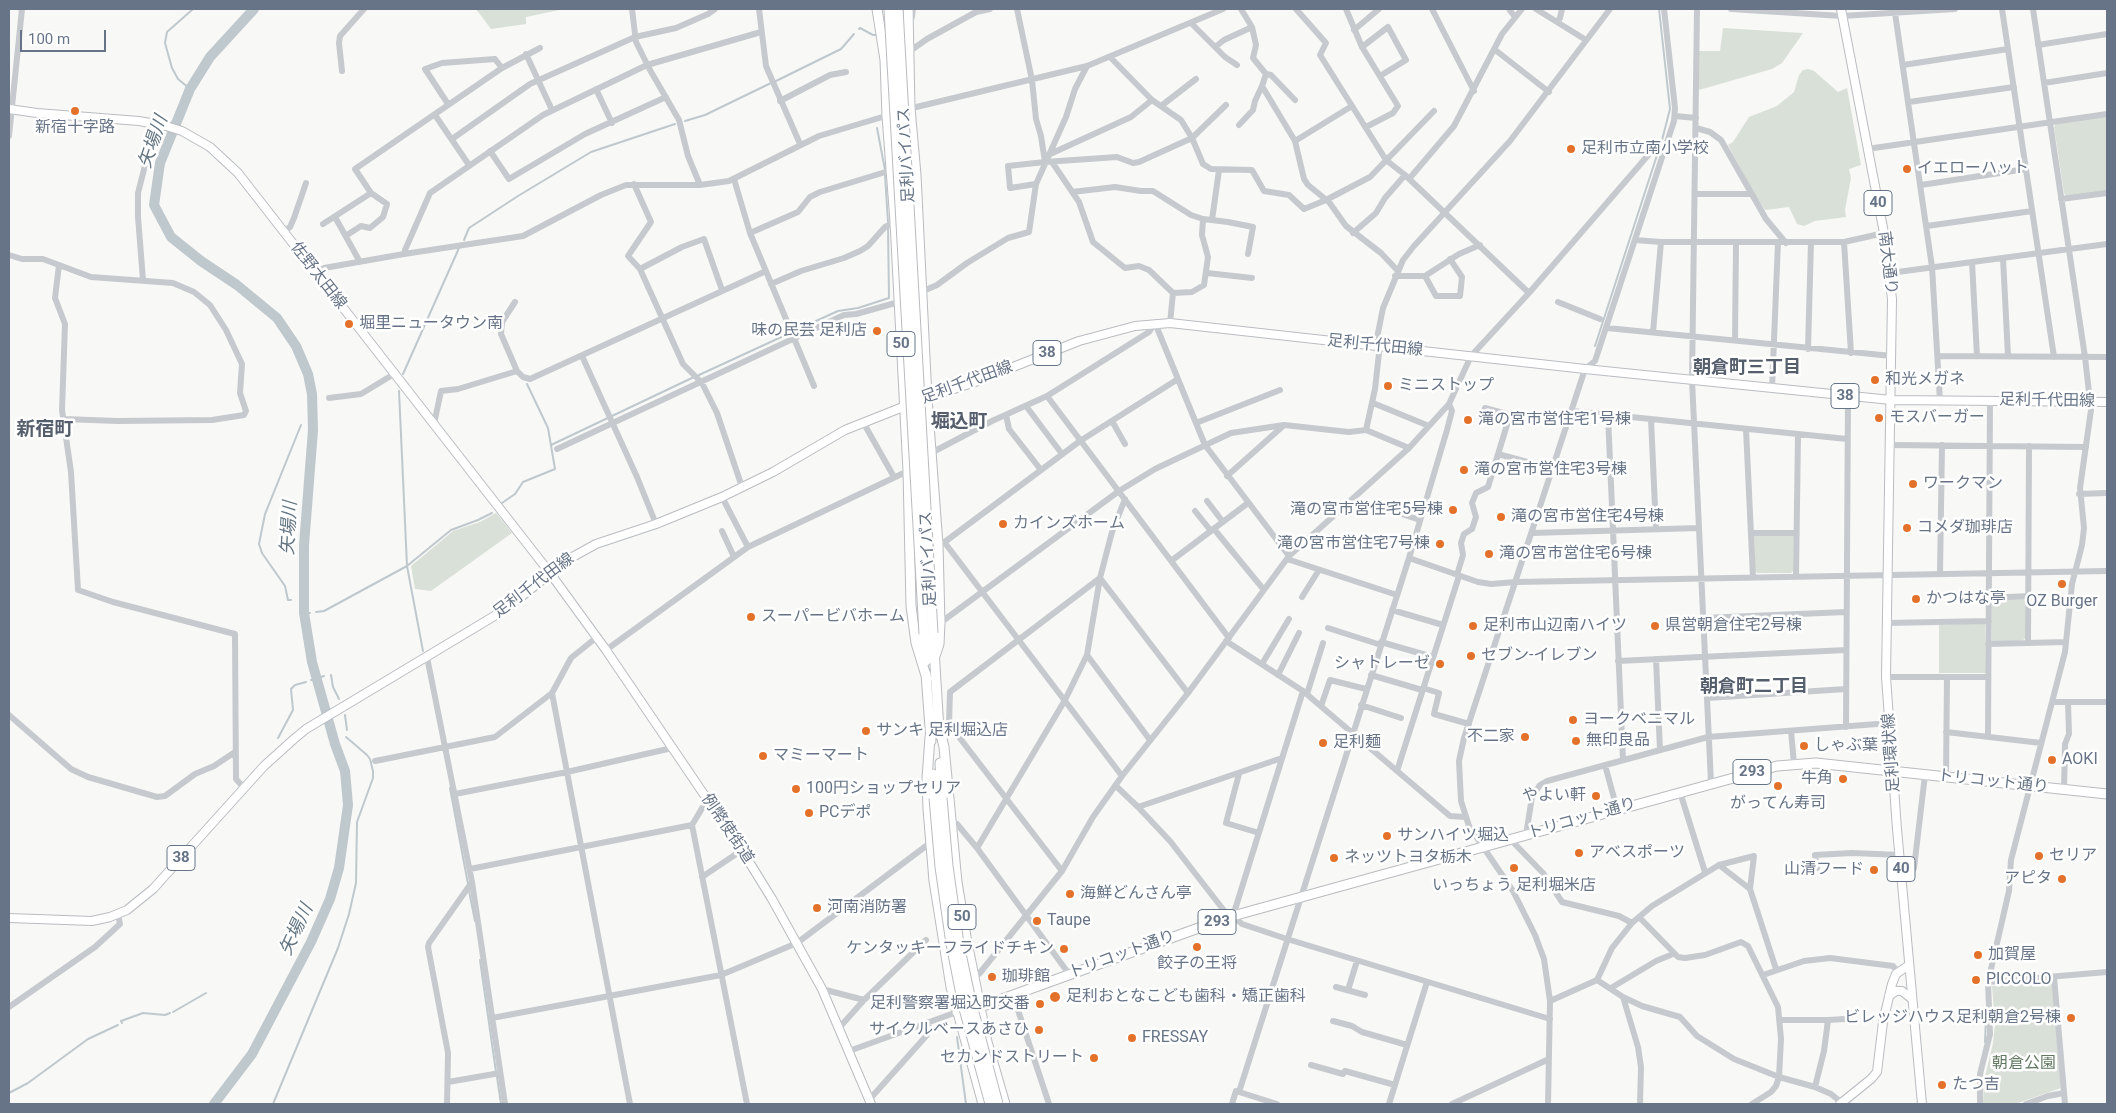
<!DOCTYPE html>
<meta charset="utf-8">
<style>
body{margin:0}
#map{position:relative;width:2116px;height:1113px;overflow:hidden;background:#f8f8f6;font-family:Roboto,sans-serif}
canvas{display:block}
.frame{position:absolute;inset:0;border:10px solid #677487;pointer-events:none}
.scale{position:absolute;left:20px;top:30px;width:86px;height:22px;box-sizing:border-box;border:2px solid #677487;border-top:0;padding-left:6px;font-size:15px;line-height:18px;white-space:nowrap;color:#677487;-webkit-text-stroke:4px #fff;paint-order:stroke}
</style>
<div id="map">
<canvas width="2116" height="1113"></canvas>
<div class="frame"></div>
<div class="scale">100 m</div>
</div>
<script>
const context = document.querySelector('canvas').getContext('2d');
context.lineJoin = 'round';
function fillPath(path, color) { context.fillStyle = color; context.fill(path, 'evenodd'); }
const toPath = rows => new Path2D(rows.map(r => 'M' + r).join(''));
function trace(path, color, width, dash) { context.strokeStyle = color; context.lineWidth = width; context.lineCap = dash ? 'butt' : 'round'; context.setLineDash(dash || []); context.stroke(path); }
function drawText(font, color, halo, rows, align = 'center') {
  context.font = font + ' Roboto,"Noto Sans JP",sans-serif'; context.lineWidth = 5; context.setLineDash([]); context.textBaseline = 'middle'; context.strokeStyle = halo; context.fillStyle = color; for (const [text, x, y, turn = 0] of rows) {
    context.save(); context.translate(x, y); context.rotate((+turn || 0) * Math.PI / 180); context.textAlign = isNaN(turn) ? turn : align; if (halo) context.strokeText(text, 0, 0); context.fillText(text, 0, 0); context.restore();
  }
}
fillPath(toPath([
 [476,9,564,9,526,17,526,24,491,29],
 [1723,28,1803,33,1782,63,1772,69,1699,90,1699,51,1720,51],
 [1808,69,1814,71,1838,92,1847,88,1861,165,1849,169,1851,178,1845,210,1846,217,1815,221,1804,226,1797,224,1789,207,1765,210,1754,194,1728,145,1733,142,1749,117,1777,106,1794,92,1799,75,1803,70],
 [2107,116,2107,191,2067,197,2064,193,2054,127,2056,124],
 [496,513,512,533,431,591,415,589,411,566,453,531,480,522],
 [1754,535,1794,536,1793,571,1791,573,1757,573,1755,570],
 [2025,599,2026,638,2023,640,1993,642,1992,640,1992,600],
 [1985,623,1986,673,1939,673,1939,625],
 [2049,981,2052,984,2061,1088,2015,1104,1983,1104,1984,1081,1993,1043,1995,1024,1992,986]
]), '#d9e0d7');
trace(toPath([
 [1659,9,1670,109,1662,140],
 [859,29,860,28,873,35,877,35],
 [776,81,841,49,854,34],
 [190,89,178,79,172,68,165,43,167,32,193,9],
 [685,121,705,115,771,83],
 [877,128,885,170],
 [885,175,888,222],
 [464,240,469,228,518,196,591,152,675,124],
 [794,331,838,311,858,308,889,298,888,227],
 [1595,346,1659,149],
 [403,374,459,248],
 [699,375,790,333],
 [399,391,407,566,423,651],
 [551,445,694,377],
 [502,503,515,494,523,482,555,469,548,428,527,384],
 [291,600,288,600,285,586,262,553,259,544,265,514,301,425],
 [300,600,304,600],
 [316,612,324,611,407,566,451,530,478,520,492,513],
 [304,613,310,613],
 [331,675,333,687,339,699],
 [311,680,324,676],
 [345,715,347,730],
 [278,738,293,710,291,689,295,685,306,682],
 [450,788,468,884],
 [469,891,475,921],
 [480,960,496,1072],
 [173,1012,206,993],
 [122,1023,121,1021,143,1013,165,1015,170,1013],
 [957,1037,966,1104],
 [1985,1042,1986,1017],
 [497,1077,501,1104],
 [9,1093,28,1083,88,1039,118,1025],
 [273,1104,338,948,349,914,356,883,357,822,373,778,373,771,370,759,367,755,346,737]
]), '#bfc8cd', 2);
trace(toPath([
 [214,1104,252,1054,311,942,330,899,339,868,348,805,345,771,335,744,312,662,304,613,304,545,313,430,312,394,308,374,296,346,277,318,237,285,201,261,171,237,154,205,160,163,190,89,210,57,254,9]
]), '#bfc8cd', 10);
const major = toPath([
 [1841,9,1884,233,1892,299,1886,677,1897,829,1922,1104],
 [9,109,37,113,139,121,166,126,182,131,210,147,238,173,550,573,606,650,743,852,772,899,822,989,871,1104],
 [921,400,975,382,1079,341,1135,326,1170,323,1585,369,1891,400,2107,402],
 [9,918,92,921,110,917,127,910,153,889,264,766,294,739,306,729,506,609,567,560,596,544,656,524,722,497,773,472,845,430,908,405],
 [1889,996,1896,991,1902,991,1912,999],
 [1840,1104,1871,1079,1877,1072,1883,1022,1892,984,1896,974,1909,965]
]);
const highway = toPath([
 [877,9,885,60,887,116,895,222,908,471,911,606,916,643,927,679],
 [908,9,910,108,916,175,927,398,938,545,940,623,939,644,934,659],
 [933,633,939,730],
 [924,634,926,661],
 [926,674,931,741],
 [939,726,944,747,957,882,966,937,987,1042,1005,1104],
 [930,737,927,778,928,809,934,881,951,987,983,1104],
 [940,763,942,798],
 [933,774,934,798],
 [957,1012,980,1007,1229,917,1777,766,1816,763,2107,794]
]);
trace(major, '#b9bcc1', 10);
trace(highway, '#b9bbbf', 11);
trace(toPath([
 [632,9,636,42,650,70,679,120,688,156,700,185],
 [759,9,766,66,800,144],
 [1017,9,1032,80,1036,119,1041,136,1045,162,1117,157,1133,163,1139,162,1192,138,1226,105],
 [1241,9,1252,27,1256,45,1253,58,1266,74,1262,86,1295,141,1304,179,1308,185,1329,202,1346,226,1381,253,1397,270],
 [1296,9,1326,43,1320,55,1386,160,1405,175,1529,293],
 [1346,9,1362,47,1398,106,1393,113,1366,127],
 [1432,9,1474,91],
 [1509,9,1515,17],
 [1536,9,1586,40],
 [1697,9,1692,380,1711,783],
 [1731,9,1842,16,1955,9],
 [2002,9,2054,357],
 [1895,13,1932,267,1940,401],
 [910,22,912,17,913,9],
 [1557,22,1560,18,1562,9],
 [1191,23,1225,57,1237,65],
 [1354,30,1379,9],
 [2038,45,2107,34],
 [1215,47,1224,40,1252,27],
 [1362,47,1388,27,1406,60,1380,76],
 [1494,49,1549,92],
 [910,51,927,39,976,12,990,9],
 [526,54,552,110],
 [1110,57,1152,100,1181,120,1192,138,1203,164,1211,169,1252,170,1264,191,1289,195,1304,209,1326,200,1370,177,1434,111],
 [1903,65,2008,49],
 [342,71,339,43,340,36,364,9],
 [1266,74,1271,75,1295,100],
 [2044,83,2107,73],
 [596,89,612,123],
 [780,101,830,75,846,72],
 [1909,102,2014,87],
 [448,104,425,69,442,63,495,59,502,68],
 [1161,106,1196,79],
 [908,109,1087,66,1223,9],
 [435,115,469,165],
 [1675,116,1696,118],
 [1239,125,1253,110,1255,101,1262,86],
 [1696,128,1710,132,1721,140,1766,219,1786,243],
 [9,136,22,9],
 [452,139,530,84,635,37,676,28,708,14,715,9],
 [1295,141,1352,106],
 [1867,149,2107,114],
 [490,151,509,179,585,134,666,97],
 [1048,155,1131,117,1152,100],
 [1052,162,1079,202,1093,242,1125,268,1139,266,1149,270,1173,293,1192,292,1204,285,1208,257,1202,235,1203,219],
 [734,179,750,233,814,386],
 [1409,179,1454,126,1502,34,1522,9],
 [634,184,651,222,628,256,640,269,683,364,702,383,717,413,742,487],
 [1036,184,1010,188,1008,166,1045,162],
 [1921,185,2026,169],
 [1072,192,1115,187,1141,191,1153,191,1191,215,1203,219,1228,222,1253,227,1248,254],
 [1695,194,1751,194],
 [2061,199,2107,193],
 [335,217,360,262],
 [1212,220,1219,170],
 [323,224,371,193,355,169,502,68,540,48],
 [1927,226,2032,211],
 [283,232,290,227,294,218,306,183],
 [750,233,798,212,810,197,820,192,892,170],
 [1353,233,1376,213,1385,198,1405,175],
 [347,235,361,226,370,228,383,217,387,204,371,193],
 [1635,240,1661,242,1844,242,1884,233],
 [1844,242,1851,353],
 [404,254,405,250,430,193,543,115,647,65,761,32],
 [9,255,22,259,43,259,91,277,173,283,194,292,210,305,226,330,242,364,240,393,246,411,244,415,212,420,118,421,63,419],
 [2003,258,2008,356],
 [1972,262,1977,356],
 [59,265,55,298,65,324,62,410,71,472,78,590,113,602,235,634,236,779,244,788],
 [640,269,682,247,704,239,722,290],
 [316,273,324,268,404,254,523,236,601,195,626,185,700,185,729,181,819,136,889,115],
 [1207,273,1252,278],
 [1890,273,2107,244],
 [1395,276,1425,276,1459,254,1480,245],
 [1425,276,1436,296,1460,296,1462,277,1450,259],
 [143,280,138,217,138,193,150,146,153,123],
 [771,284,801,271,844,258,860,251,868,246,885,227,895,222],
 [921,292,937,285,967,263,1008,238,1029,232,1036,184,1066,117,1075,89,1087,66],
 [515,302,502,322,501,334,517,371,523,377,530,379,766,271],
 [1558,302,1600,319],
 [1170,323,1173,293],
 [1607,328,1892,356],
 [1653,332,1661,242],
 [1735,340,1736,243],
 [1808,349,1811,242],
 [582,356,637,477,656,524],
 [1938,356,2107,357],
 [1772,389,1778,242],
 [1047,396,1229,638],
 [329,398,361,394,394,374],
 [1373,403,1429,426],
 [1026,406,1062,454],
 [1572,411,1847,439],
 [1006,415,1009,429,1041,470],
 [1608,415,1623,760],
 [1651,419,1656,529],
 [1112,421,1125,444],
 [863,422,894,477],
 [1196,423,1280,390],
 [434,424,441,391,458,389,517,371],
 [1746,429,1753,577],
 [1366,430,1375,389,1379,353,1377,338,1383,308,1403,260,1414,246,1510,141,1610,9],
 [1890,445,2086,447],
 [557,449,844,315,856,314,899,302],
 [931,453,992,421,1047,396,1149,332,1155,323,1205,445,1289,556],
 [1498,454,1553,469],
 [1227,476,1283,426],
 [2079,494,2107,493],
 [722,497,748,547],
 [1207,501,1223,522],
 [1374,505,1420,520],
 [1195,511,1211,531],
 [1214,529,1264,590],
 [722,531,734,557],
 [1532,533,1699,528],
 [1751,533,1796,533],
 [945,543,1122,776],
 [942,544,1080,441,1178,379],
 [1409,558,1478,582,1491,584,1516,582,2107,571],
 [1287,559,1397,595],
 [1171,561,1248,503],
 [1940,573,1942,445],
 [1457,575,1463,555,1461,543,1464,534,1472,529,1476,517,1472,503,1476,493,1488,487,1510,415,1485,408],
 [1796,576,1798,434],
 [1302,597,1319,570],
 [1989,598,2029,596],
 [1392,610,1443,625],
 [1703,618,1846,612],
 [940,623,1119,491,1155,469,1231,433,1284,425,1349,432,1366,430,1409,448],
 [1886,623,1989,621],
 [1328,628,1381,645],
 [1226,641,1303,691,1450,816,1465,817],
 [1381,642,1433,657],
 [2028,643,2029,446],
 [1988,644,2066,642],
 [606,650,748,547,908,471],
 [1087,655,1150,740],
 [427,657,472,882,505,1104],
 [1656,659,1660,750],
 [1618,661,1846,650],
 [1262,664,1289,619],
 [1278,675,1299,633],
 [1371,675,1422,690],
 [1886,677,1988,677],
 [1423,688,1439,693,1434,714,1469,724],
 [1303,691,1233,916,1242,924,1287,939,1550,1019],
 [552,693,630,1104],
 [1307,694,1323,643],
 [1707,698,1846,689],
 [2052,702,2107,702],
 [1361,705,1401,718],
 [1321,706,1330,680,1366,689],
 [9,715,71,769,88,777,157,797,165,796,195,774,214,766,235,752],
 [1846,727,1848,396],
 [1791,731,1794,764],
 [1946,732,2041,743],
 [1988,736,1990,401],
 [375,761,495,737,552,693,571,658,597,637],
 [1605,765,1617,809],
 [1397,771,1459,576],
 [1239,774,1226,823,1259,833],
 [1946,777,1947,677],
 [1116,786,1138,807,1170,841,1229,917],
 [2064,790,2065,744,2069,734,2068,702],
 [1680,792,1705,872],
 [455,794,567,772,672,748],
 [707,800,692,825,747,1104],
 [1138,807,1282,758],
 [951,821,957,824,977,848,1069,974],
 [1526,835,1532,797,1540,785,1547,781,1708,737,1890,723],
 [1510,839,1543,873,1562,902,1619,916,1632,923],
 [977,848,1065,700,1087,655,1100,578,1112,532,1125,499],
 [1719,865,1750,889],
 [1817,868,1815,855,1852,853,1900,855],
 [470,869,692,825],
 [1062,871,949,724,950,692,1100,578,1188,693],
 [1902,875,1912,871,1914,868,1925,775],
 [702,877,742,850],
 [1639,917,1678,957,1685,958,1705,955,1741,942,1748,946,1778,1007,1781,1039,1779,1077,1776,1086,1771,1092,1752,1104],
 [1763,975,1804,961,1830,958,1893,966,1898,972],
 [973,976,979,974,1062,871,1093,817,1122,776,1188,693,1289,556,1409,448,1449,404,1471,356,1529,293,1650,153,1656,146,1666,146],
 [2054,977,2065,1104],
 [1597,980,1612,948,1632,923,1652,906,1719,865,1754,856,1750,889,1776,969],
 [1988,982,2107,972],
 [1336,987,1365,995],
 [1611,988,1656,961,1673,954],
 [822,989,864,1000],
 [1348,990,1357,961],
 [1013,995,1049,1104],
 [1623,997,1638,1047,1641,1067,1640,1104],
 [1550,1001,1597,980,1623,997,1642,1006,1680,1017,1697,1036,1734,1059,1779,1077,1815,1087,1831,1094,1841,1102],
 [9,1007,95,947,120,924,118,914],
 [492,1018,721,975,797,943,930,843],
 [1780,1020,1828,1020],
 [1333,1021,1352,1026,1362,1032,1407,1045],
 [839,1028,864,1000,926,940],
 [849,1051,957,1012],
 [1311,1065,1343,1074,1345,1071,1395,1085],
 [448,1082,500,1073],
 [1815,1087,1824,1051,1828,1020,1845,1019],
 [1239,1092,1409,558,1447,430,1452,411,1449,404],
 [869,1100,927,1035,929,1028,928,1022],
 [447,1104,448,1053,428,947,429,943,472,882],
 [1232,1104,1236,1091,1277,1104],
 [1389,1104,1427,982],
 [1452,1104,1549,1059],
 [1548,1104,1550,1001,1544,959,1535,935,1513,891,1469,826,1461,801,1459,761,1464,738,1585,369,1595,361,1674,121,1675,108,1664,9],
 [1980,1104,1980,1074,1990,1034,1988,982,2009,891,2011,860,2065,652,2072,584,2082,545,2084,528,2080,488,2091,410,2085,357,2033,9],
 [2026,1104,2048,1096,2064,1093]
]), '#c6c9cd', 6);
trace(major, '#fff', 8);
trace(highway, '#fff', 9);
const highwayBridge = toPath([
 [889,9,924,634],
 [898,9,933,633],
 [934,798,940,867,951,944,963,1005,990,1104],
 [942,798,948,866,959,944,971,1001,998,1104]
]);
trace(highwayBridge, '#b9bbbf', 11, []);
trace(highwayBridge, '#fff', 9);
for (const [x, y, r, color] of [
 [75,111,5,"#e4712a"],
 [1571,149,5,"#e4712a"],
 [1907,169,5,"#e4712a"],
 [349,324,5,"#e4712a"],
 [877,331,5,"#e4712a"],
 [1875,380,5,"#e4712a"],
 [1388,386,5,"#e4712a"],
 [1879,418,5,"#e4712a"],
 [1468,420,5,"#e4712a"],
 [1464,470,5,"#e4712a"],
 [1913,484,5,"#e4712a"],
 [1453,510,5,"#e4712a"],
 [1501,517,5,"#e4712a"],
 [1003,524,5,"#e4712a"],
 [1907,528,5,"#e4712a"],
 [1440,544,5,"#e4712a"],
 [1489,554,5,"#e4712a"],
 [2062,584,5,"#e4712a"],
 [1916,599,5,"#e4712a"],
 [751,617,5,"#e4712a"],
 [1473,626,5,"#e4712a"],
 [1655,626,5,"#e4712a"],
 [1471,656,5,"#e4712a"],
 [1440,664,5,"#e4712a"],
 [1573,720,5,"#e4712a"],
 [866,731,5,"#e4712a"],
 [1525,737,5,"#e4712a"],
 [1576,741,5,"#e4712a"],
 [1323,743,5,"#e4712a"],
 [1804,746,5,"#e4712a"],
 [763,756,5,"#e4712a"],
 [2052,760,5,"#e4712a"],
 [1843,779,5,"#e4712a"],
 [1778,786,5,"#e4712a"],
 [796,789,5,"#e4712a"],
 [1596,796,5,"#e4712a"],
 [809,813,5,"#e4712a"],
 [1387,836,5,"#e4712a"],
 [1579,853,5,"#e4712a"],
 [2039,856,5,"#e4712a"],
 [1334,858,5,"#e4712a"],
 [1514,868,5,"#e4712a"],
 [1874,870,5,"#e4712a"],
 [2062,879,5,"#e4712a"],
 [1070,894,5,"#e4712a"],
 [817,908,5,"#e4712a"],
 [1037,921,5,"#e4712a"],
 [1197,947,5,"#e4712a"],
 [1064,949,5,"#e4712a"],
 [1978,955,5,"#e4712a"],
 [992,977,5,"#e4712a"],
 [1976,980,5,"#e4712a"],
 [1055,997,6,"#e4712a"],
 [1040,1004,5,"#e4712a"],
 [2071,1018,5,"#e4712a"],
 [1039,1030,5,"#e4712a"],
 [1132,1038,5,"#e4712a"],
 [1094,1058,5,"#e4712a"],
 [1942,1085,5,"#e4712a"]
]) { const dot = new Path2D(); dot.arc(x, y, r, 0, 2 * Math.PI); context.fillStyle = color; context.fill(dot); trace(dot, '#fff', 2); }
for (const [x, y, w] of [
 [1878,203,28],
 [901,344,28],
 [1047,353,28],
 [1845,396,28],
 [1752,772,38],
 [181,858,28],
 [1901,869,28],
 [962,917,28],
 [1217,922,38]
]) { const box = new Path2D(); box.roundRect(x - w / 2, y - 12.5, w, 25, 4); context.fillStyle = '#fff'; context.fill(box); trace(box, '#677487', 1); }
drawText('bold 15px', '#677487', null, [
 ["40",1878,203],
 ["50",901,344],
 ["38",1047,353],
 ["38",1845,396],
 ["293",1752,772],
 ["38",181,858],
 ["40",1901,869],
 ["50",962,917],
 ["293",1217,922]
]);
drawText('16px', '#677487', '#fff', [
 ["新宿十字路",75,128,"center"],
 ["足利市立南小学校",1581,149],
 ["イエローハット",1917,169],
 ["堀里ニュータウン南",359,324],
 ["味の民芸 足利店",867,331,"right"],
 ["和光メガネ",1885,380],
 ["ミニストップ",1398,386],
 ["モスバーガー",1889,418],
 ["滝の宮市営住宅1号棟",1478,420],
 ["滝の宮市営住宅3号棟",1474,470],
 ["ワークマン",1923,484],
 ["滝の宮市営住宅5号棟",1443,510,"right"],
 ["滝の宮市営住宅4号棟",1511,517],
 ["カインズホーム",1013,524],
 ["コメダ珈琲店",1917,528],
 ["滝の宮市営住宅7号棟",1430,544,"right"],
 ["滝の宮市営住宅6号棟",1499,554],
 ["かつはな亭",1926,599],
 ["OZ Burger",2062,602,"center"],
 ["スーパービバホーム",761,617],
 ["足利市山辺南ハイツ",1483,626],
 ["県営朝倉住宅2号棟",1665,626],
 ["セブン-イレブン",1481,656],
 ["シャトレーゼ",1430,664,"right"],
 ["ヨークベニマル",1583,720],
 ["サンキ 足利堀込店",876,731],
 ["不二家",1515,737,"right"],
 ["無印良品",1586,741],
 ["足利麺",1333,743],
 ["しゃぶ葉",1814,746],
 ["マミーマート",773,756],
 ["AOKI",2062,760],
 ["牛角",1833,779,"right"],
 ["100円ショップセリア",806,789],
 ["やよい軒",1586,796,"right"],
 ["がってん寿司",1778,804,"center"],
 ["PCデポ",819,813],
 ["サンハイツ堀込",1397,836],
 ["アベスポーツ",1589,853],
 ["セリア",2049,856],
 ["ネッツトヨタ栃木",1344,858],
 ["山清フード",1864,870,"right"],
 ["アピタ",2052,879,"right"],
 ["いっちょう 足利堀米店",1514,886,"center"],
 ["海鮮どんさん亭",1080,894],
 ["河南消防署",827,908],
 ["Taupe",1047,921],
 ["ケンタッキーフライドチキン",1054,949,"right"],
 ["加賀屋",1988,955],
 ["餃子の王将",1197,964,"center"],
 ["珈琲館",1002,977],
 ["PICCOLO",1986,980],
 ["足利おとなこども歯科・矯正歯科",1066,997],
 ["足利警察署堀込町交番",1030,1004,"right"],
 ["ビレッジハウス足利朝倉2号棟",2061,1018,"right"],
 ["サイクルベースあさひ",1029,1030,"right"],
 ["FRESSAY",1142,1038],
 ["セカンドストリート",1084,1058,"right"],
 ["たつ吉",1952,1085]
], 'left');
drawText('16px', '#677487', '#fff', [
 ["足利バイパス",907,155,-93],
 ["南大通り",1887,263,83],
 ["佐野太田線",318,276,52],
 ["足利千代田線",1375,346,6],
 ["足利千代田線",967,383,-20],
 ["足利千代田線",2047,401,1],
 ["足利バイパス",929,559,-93],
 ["足利千代田線",534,586,-37],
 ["足利環状線",1892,753,-94],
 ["トリコット通り",1993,782,6],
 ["トリコット通り",1582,819,-16],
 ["例幣使街道",727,829,56],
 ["トリコット通り",1122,955,-20]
]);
drawText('16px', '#637962', '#fff', [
 ["朝倉公園",2024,1064]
]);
drawText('italic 18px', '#637582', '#fff', [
 ["矢場川",154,142,-71],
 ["矢場川",290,528,-87],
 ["矢場川",297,930,-65]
]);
drawText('bold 18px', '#555e6c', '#fff', [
 ["朝倉町三丁目",1747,368],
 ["朝倉町二丁目",1754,687]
]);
drawText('bold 19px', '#555e6c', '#fff', [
 ["堀込町",959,422],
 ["新宿町",45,430]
]);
</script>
